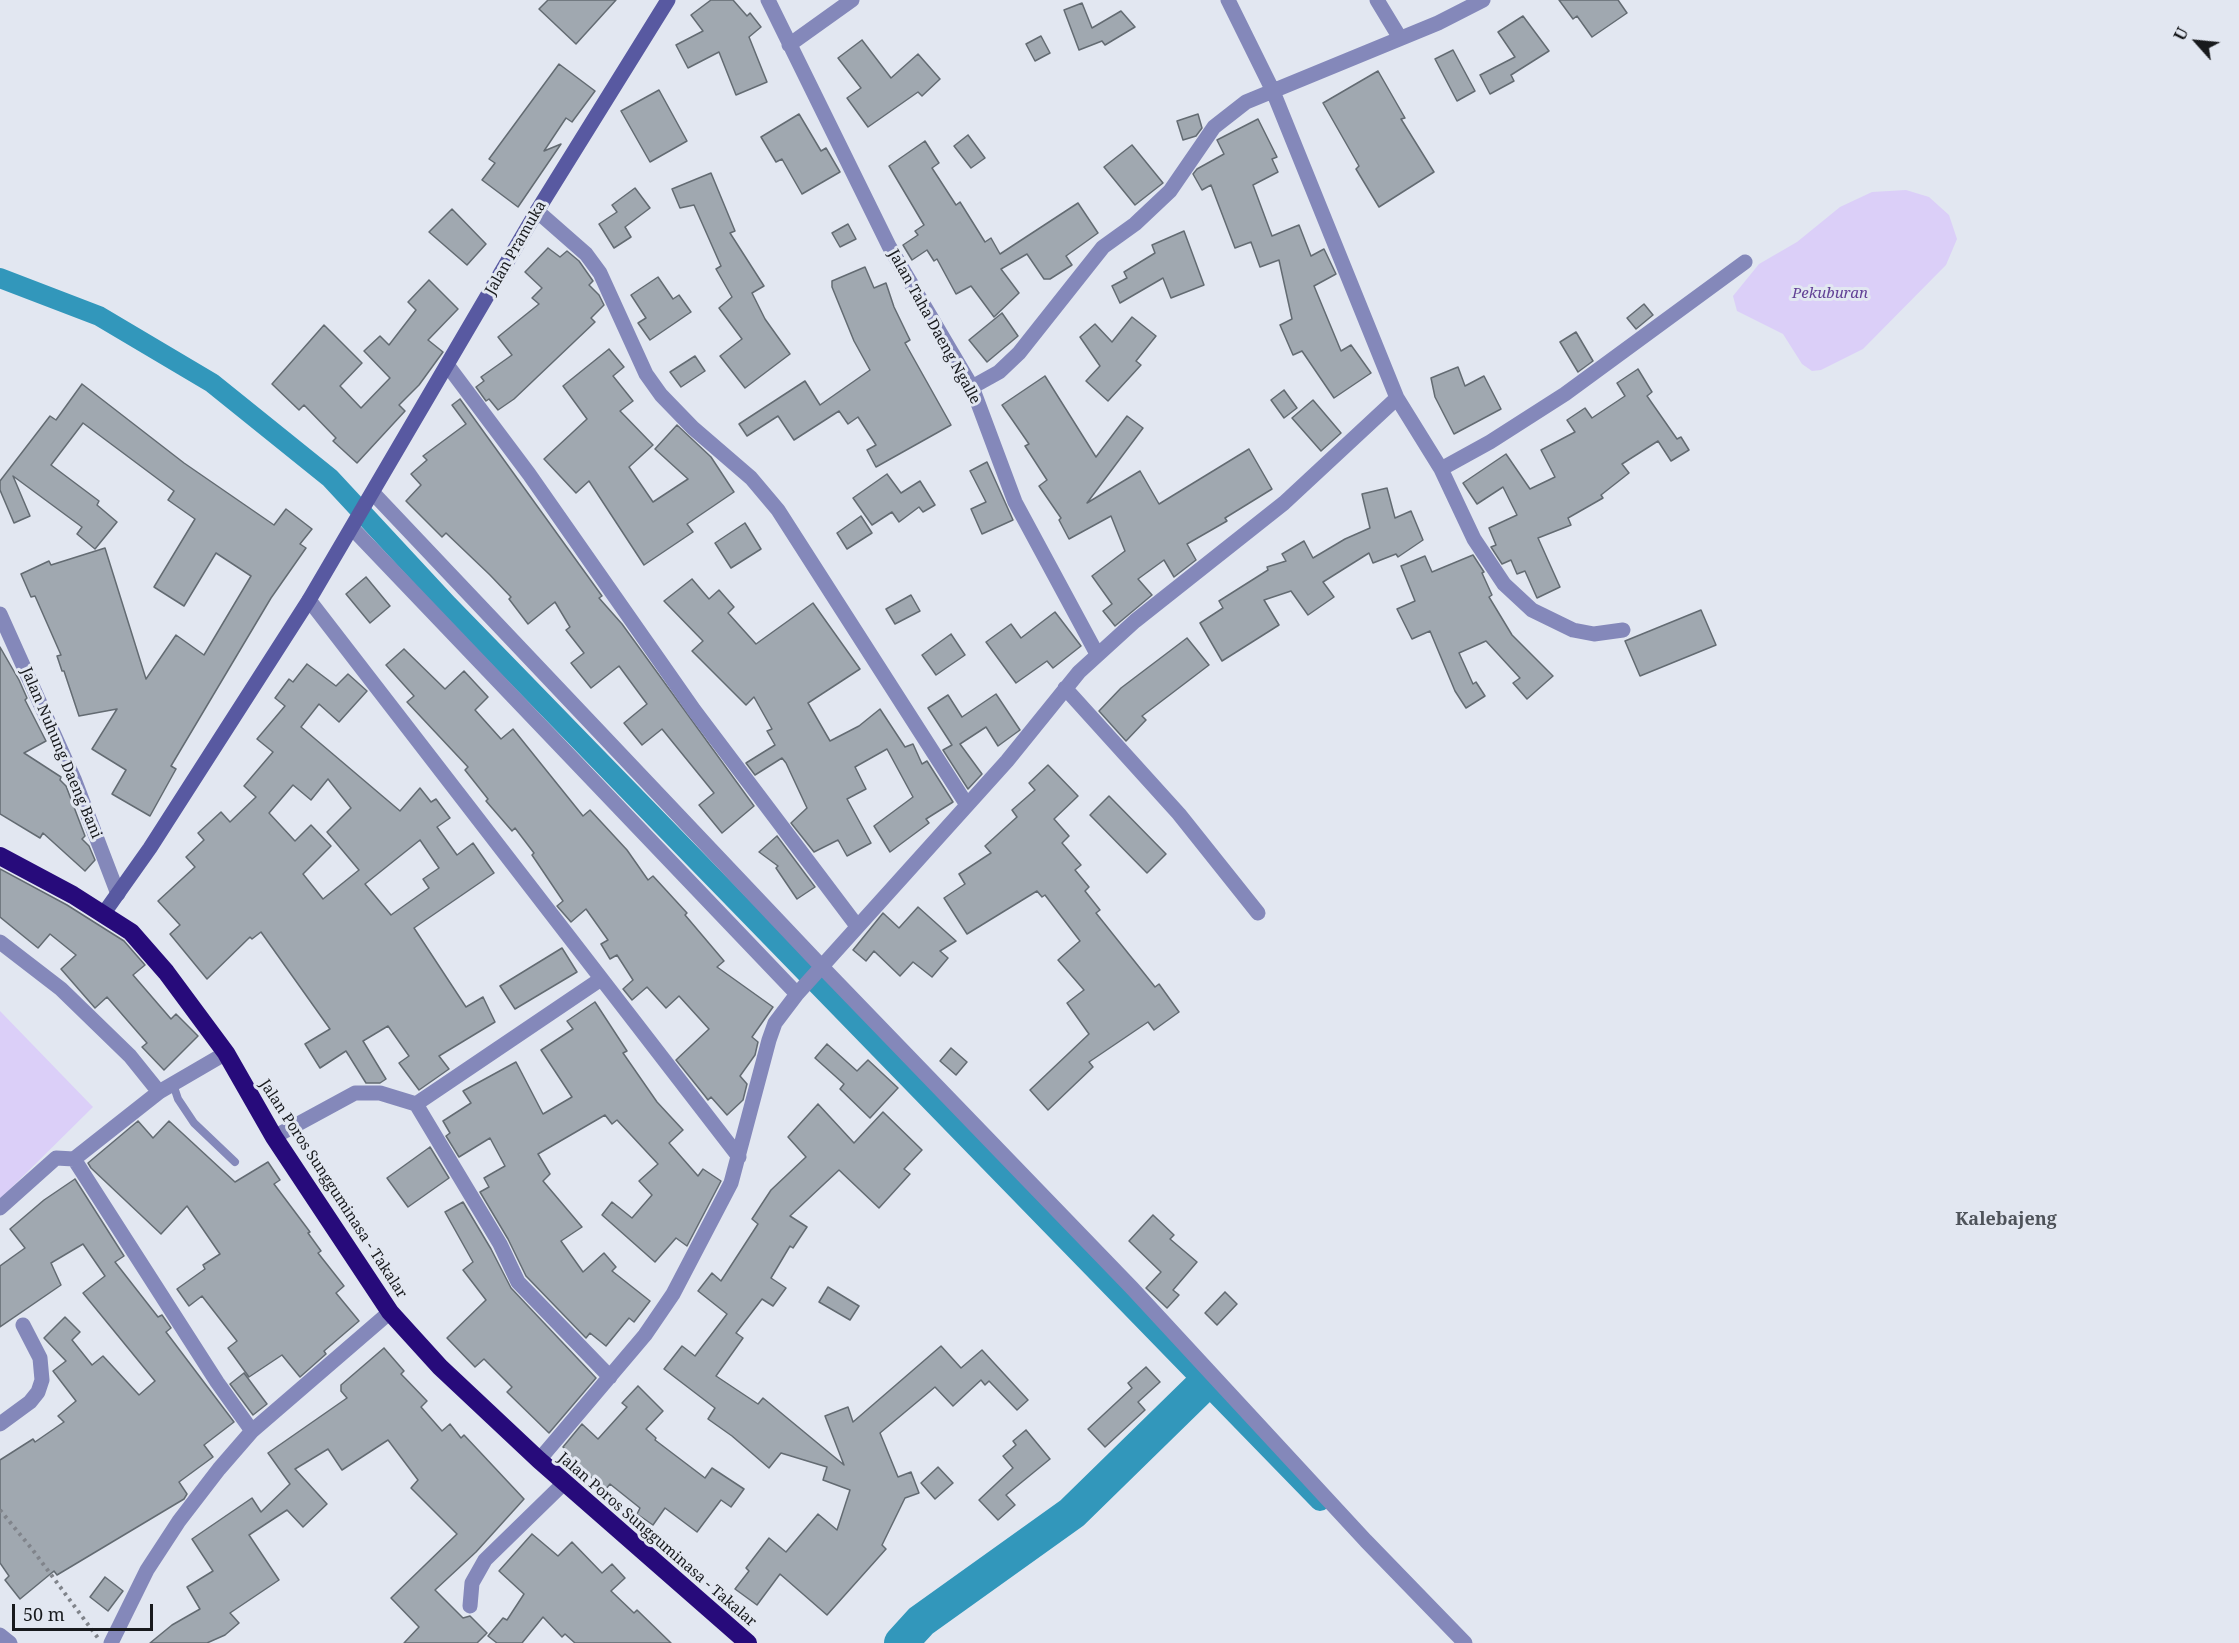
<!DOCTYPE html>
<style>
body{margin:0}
#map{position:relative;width:2239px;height:1643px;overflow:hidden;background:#e2e7f1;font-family:"Noto Serif",serif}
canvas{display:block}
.north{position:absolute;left:2167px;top:12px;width:60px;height:60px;-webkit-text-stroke:4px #e2e7f1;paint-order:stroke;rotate:297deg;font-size:16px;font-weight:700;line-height:24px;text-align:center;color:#181a1d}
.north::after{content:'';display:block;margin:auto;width:21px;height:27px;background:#181a1d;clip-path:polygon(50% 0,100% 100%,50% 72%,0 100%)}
.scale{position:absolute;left:12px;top:1604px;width:141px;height:27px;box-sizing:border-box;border:3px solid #181a1d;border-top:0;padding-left:8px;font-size:18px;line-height:21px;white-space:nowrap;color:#181a1d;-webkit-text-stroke:4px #e2e7f1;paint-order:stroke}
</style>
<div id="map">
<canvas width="2239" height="1643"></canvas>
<div class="north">U</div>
<div class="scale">50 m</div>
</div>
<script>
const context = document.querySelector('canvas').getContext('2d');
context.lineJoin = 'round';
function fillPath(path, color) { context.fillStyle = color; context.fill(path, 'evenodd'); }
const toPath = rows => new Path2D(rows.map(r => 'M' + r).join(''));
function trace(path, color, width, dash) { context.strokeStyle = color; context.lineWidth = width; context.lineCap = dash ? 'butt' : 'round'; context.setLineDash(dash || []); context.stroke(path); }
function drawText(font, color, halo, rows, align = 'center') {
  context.font = font + ' "Noto Serif",serif'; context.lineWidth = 6; context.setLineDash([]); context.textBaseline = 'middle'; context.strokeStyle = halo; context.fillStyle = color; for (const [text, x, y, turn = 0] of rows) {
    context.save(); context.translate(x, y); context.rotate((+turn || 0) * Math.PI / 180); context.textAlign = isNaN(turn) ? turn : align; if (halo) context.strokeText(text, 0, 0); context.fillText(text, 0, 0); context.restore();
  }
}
fillPath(toPath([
 [1906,190,1929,197,1949,215,1957,239,1946,265,1863,349,1821,370,1812,371,1802,364,1783,334,1737,311,1733,296,1759,264,1797,242,1840,207,1872,192],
 [0,1011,93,1107,0,1199]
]), '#dbcff8');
trace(toPath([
 [0,278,99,316,212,383,330,478,448,605,1320,1501]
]), '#3297bb', 20);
trace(toPath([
 [901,1643,921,1621,1072,1513,1205,1383]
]), '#3297bb', 34);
const building = toPath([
 [548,0,616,0,576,44,539,9,548,0],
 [711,0,733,0,747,16,750,13,761,27,749,37,767,82,736,95,719,52,688,68,676,45,703,31,691,15,711,0],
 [1559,0,1618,0,1627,13,1592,37,1577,16,1573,19,1559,0],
 [1082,3,1092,28,1121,11,1135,27,1105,45,1102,41,1079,50,1064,10,1082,3],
 [1523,16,1549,51,1511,75,1514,81,1490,94,1480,75,1515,57,1498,32,1523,16],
 [1041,36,1050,53,1035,61,1026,44,1041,36],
 [862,40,891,78,918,54,940,79,922,96,918,92,868,127,847,98,861,88,838,58,862,40],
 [1453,50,1475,91,1457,101,1435,59,1453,50],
 [559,64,595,91,572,122,566,118,544,151,561,144,518,207,482,180,495,163,489,159,559,64],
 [1378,71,1405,118,1401,119,1434,172,1379,207,1356,169,1359,166,1323,103,1378,71],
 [659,90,687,141,650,162,621,111,659,90],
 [799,114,821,151,826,148,840,172,802,194,782,159,776,162,761,137,799,114],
 [1198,114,1202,128,1196,136,1183,140,1177,121,1198,114],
 [1258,119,1277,157,1272,159,1278,172,1253,185,1272,236,1299,225,1311,256,1324,249,1336,274,1314,286,1341,351,1351,345,1371,373,1334,398,1302,351,1293,355,1280,325,1292,319,1279,260,1260,267,1251,242,1235,248,1211,185,1202,190,1193,174,1197,169,1224,154,1217,140,1258,119],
 [968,135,985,158,971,168,954,146,968,135],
 [925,141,939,163,932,168,956,205,960,202,985,242,991,238,1000,254,1078,203,1098,233,1066,256,1072,265,1050,279,1044,279,1027,254,1001,269,1019,293,994,317,971,286,956,294,937,259,934,261,927,250,912,260,903,245,918,235,915,231,924,225,889,166,925,141],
 [1132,145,1163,183,1135,205,1104,167,1132,145],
 [711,173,735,231,730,233,764,286,752,293,765,319,790,354,745,388,720,356,742,339,719,308,732,297,716,269,721,266,694,205,680,208,672,189,711,173],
 [635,188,650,208,625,227,631,237,614,248,599,224,617,212,612,205,635,188],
 [452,209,486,244,467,265,429,232,452,209],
 [848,224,856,239,840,247,832,233,848,224],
 [1184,231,1204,285,1171,298,1163,278,1120,303,1112,286,1127,278,1124,272,1155,253,1152,245,1184,231],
 [548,248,560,257,567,251,579,261,593,281,589,285,599,295,604,305,591,318,595,322,514,399,498,410,489,399,486,401,476,387,484,381,481,377,512,355,498,337,539,304,532,298,542,288,525,272,548,248],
 [865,267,874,288,886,283,894,307,910,340,905,343,951,425,876,467,867,450,876,445,858,417,848,424,839,411,794,440,778,416,747,436,739,424,805,381,820,405,870,370,854,341,832,287,832,281,865,267],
 [658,277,673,299,679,295,691,312,650,340,638,323,646,318,631,295,658,277],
 [429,280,458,309,428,340,443,352,419,385,399,405,405,411,357,463,333,441,336,438,304,405,299,410,272,384,324,325,362,363,340,386,361,408,390,378,364,351,380,336,389,345,416,310,408,302,429,280],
 [1644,304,1653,315,1636,329,1627,318,1644,304],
 [1002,313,1018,336,987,362,969,340,1002,313],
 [1132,317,1156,336,1136,361,1141,365,1108,401,1086,381,1100,366,1080,337,1095,324,1112,342,1132,317],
 [1576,332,1593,361,1578,372,1560,342,1576,332],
 [609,349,624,367,613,376,633,401,620,411,653,445,629,467,653,502,688,479,655,449,677,425,711,457,734,492,687,524,693,532,644,565,589,481,576,493,544,459,587,419,563,386,609,349],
 [695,356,705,371,681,387,670,372,695,356],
 [1458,367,1465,386,1484,376,1501,409,1454,434,1435,397,1431,378,1458,367],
 [1638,369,1652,392,1647,396,1677,439,1681,437,1689,450,1671,461,1658,441,1622,464,1629,473,1601,495,1603,498,1568,518,1571,525,1538,538,1560,587,1537,598,1525,571,1517,574,1511,560,1502,564,1491,547,1496,545,1489,528,1517,515,1503,487,1477,504,1463,483,1506,454,1530,489,1555,477,1541,450,1575,432,1567,420,1585,408,1592,418,1625,396,1617,383,1638,369],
 [1045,376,1096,457,1127,416,1143,428,1087,503,1140,471,1159,504,1249,449,1272,489,1225,518,1227,521,1187,544,1196,560,1174,577,1164,560,1138,579,1152,595,1115,626,1103,611,1112,604,1092,576,1125,551,1111,516,1069,539,1059,520,1061,518,1039,486,1047,480,1025,446,1029,444,1002,405,1045,376],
 [82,384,184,463,274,525,286,509,312,529,300,544,306,548,271,598,171,766,176,769,150,816,112,794,126,770,92,749,117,709,79,716,64,671,62,671,57,656,61,655,35,596,31,597,21,574,49,561,51,565,105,548,146,679,176,635,204,655,251,576,216,553,184,606,154,587,195,519,168,500,174,491,83,423,51,465,99,501,97,505,117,522,95,549,77,534,82,527,13,476,30,516,14,523,0,490,0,481,50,416,56,420,82,384],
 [1284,390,1297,408,1284,418,1271,400,1284,390],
 [460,399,602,596,599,598,622,624,754,806,722,833,699,805,714,793,662,729,642,745,624,723,647,704,619,666,591,688,571,663,584,653,566,630,570,627,555,602,528,624,509,599,511,597,490,575,446,533,442,537,406,501,421,485,411,474,427,460,423,456,466,424,452,405,460,399],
 [1313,400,1341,433,1321,451,1292,418,1313,400],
 [987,462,1013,520,982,534,971,509,986,502,970,471,987,462],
 [887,474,901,493,920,481,935,505,923,512,919,507,899,522,892,512,872,525,853,498,887,474],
 [1387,488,1395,518,1411,511,1423,540,1398,557,1396,554,1373,563,1369,553,1323,582,1334,597,1308,615,1291,591,1264,600,1279,625,1222,661,1200,623,1223,608,1219,601,1268,570,1267,567,1286,561,1282,554,1304,541,1313,558,1345,539,1370,528,1362,494,1387,488],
 [861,516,872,533,847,549,837,533,861,516],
 [745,523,761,549,731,568,715,543,745,523],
 [1473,555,1484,572,1482,573,1492,595,1489,597,1512,635,1553,676,1527,699,1513,683,1520,678,1486,641,1459,653,1473,684,1476,682,1485,696,1466,708,1455,691,1430,631,1412,639,1397,609,1415,601,1401,566,1425,556,1432,572,1473,555],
 [366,577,390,606,370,623,346,594,366,577],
 [692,579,709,599,719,590,734,607,728,613,756,644,813,603,860,669,808,703,830,741,859,726,880,709,905,747,913,744,922,764,927,761,953,802,926,819,929,823,890,852,874,826,913,797,887,749,855,767,866,789,847,799,871,843,847,856,838,840,814,852,791,823,807,808,786,763,782,758,755,775,746,763,775,745,767,731,772,729,754,697,746,705,692,651,703,641,664,601,692,579],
 [911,595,920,611,895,624,886,609,911,595],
 [1701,610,1716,645,1640,676,1625,641,1701,610],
 [1055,612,1081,646,1053,668,1047,661,1016,683,986,642,1011,624,1021,638,1055,612],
 [951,634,965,655,936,675,922,655,951,634],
 [1187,638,1209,665,1142,716,1146,720,1126,741,1099,711,1121,688,1187,638],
 [0,647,19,680,27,698,25,700,46,741,24,753,61,777,60,780,66,786,85,836,82,839,89,846,95,860,85,871,43,833,40,838,0,814,0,647],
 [404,649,445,689,464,671,488,697,475,710,501,739,513,729,583,816,590,810,627,850,648,880,653,876,687,913,685,915,724,961,717,967,773,1007,752,1037,758,1042,755,1055,740,1076,747,1084,743,1100,727,1115,711,1097,708,1100,705,1096,676,1060,709,1029,679,996,666,1008,647,987,632,1000,623,989,633,980,617,955,610,959,601,944,608,940,586,909,571,922,557,906,563,901,532,855,534,853,515,828,512,831,486,801,488,799,465,770,468,767,407,702,414,696,386,665,404,649],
 [307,664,336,686,348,674,367,691,339,722,319,704,301,727,400,811,420,788,431,802,436,799,450,818,437,827,457,855,473,843,494,873,414,928,466,1007,483,997,495,1022,439,1056,449,1069,419,1090,399,1063,409,1056,388,1026,363,1041,386,1079,380,1083,366,1083,346,1051,320,1068,305,1044,330,1029,261,932,252,939,250,937,207,979,170,934,180,925,158,901,195,867,186,857,204,840,198,833,221,812,230,822,256,797,244,786,273,752,257,739,285,706,275,698,289,679,293,682,307,664],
 [328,779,351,808,327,832,359,870,323,899,303,874,331,846,311,825,295,841,269,813,293,785,311,800,328,779],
 [420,840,439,868,423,879,429,888,391,915,365,884,420,840],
 [996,694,1020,730,998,746,986,727,960,744,982,774,968,789,943,750,952,745,928,708,948,695,962,717,996,694],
 [1048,765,1078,796,1054,819,1069,836,1062,843,1081,865,1075,870,1089,887,1085,891,1100,910,1096,913,1155,987,1159,984,1179,1012,1154,1030,1148,1022,1089,1062,1093,1067,1048,1110,1030,1090,1089,1034,1067,1003,1084,990,1058,960,1080,941,1045,895,1042,897,1037,891,967,934,944,898,965,884,959,874,991,853,985,846,1017,817,1012,810,1035,790,1029,783,1048,765],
 [1109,796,1166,854,1147,873,1090,815,1109,796],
 [777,836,815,887,797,899,776,868,778,866,759,852,777,836],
 [0,869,67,905,124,941,145,965,133,975,171,1019,176,1014,198,1036,164,1070,142,1047,147,1043,107,997,95,1008,61,969,76,955,50,934,38,948,0,917,0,869],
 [918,907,956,941,940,951,948,958,932,977,913,962,900,976,874,951,866,961,853,950,883,913,899,928,918,907],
 [562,948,577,972,515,1009,500,986,562,948],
 [595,1002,627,1051,623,1053,657,1102,683,1130,669,1143,698,1176,703,1169,721,1181,687,1246,676,1238,655,1262,602,1215,612,1202,632,1218,652,1195,639,1181,658,1164,617,1120,612,1124,605,1115,538,1154,550,1174,543,1181,582,1227,561,1241,583,1272,604,1253,616,1267,612,1271,650,1301,634,1322,629,1318,606,1346,590,1333,586,1338,526,1276,508,1239,480,1192,489,1187,484,1178,505,1166,490,1138,459,1157,446,1136,450,1133,443,1121,471,1103,463,1091,516,1062,543,1114,572,1097,541,1050,573,1029,567,1021,595,1002],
 [827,1044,857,1071,868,1060,898,1088,870,1118,840,1089,844,1084,815,1058,827,1044],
 [951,1048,967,1062,956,1075,940,1061,951,1048],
 [818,1104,854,1143,883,1112,922,1150,904,1169,910,1174,879,1208,839,1170,790,1216,807,1227,793,1248,790,1246,771,1278,786,1288,773,1306,762,1299,736,1333,743,1338,716,1376,758,1404,763,1398,844,1465,825,1416,848,1407,853,1422,941,1346,961,1368,982,1350,1028,1400,1017,1410,989,1381,985,1385,981,1380,953,1406,935,1387,880,1433,898,1477,911,1472,919,1493,905,1498,882,1545,886,1549,827,1615,780,1574,757,1605,735,1589,749,1571,746,1568,769,1538,786,1552,818,1514,837,1530,850,1490,823,1480,827,1467,781,1453,769,1468,732,1436,708,1419,715,1408,664,1369,682,1346,695,1356,727,1314,698,1291,712,1273,721,1281,758,1224,752,1219,771,1190,806,1157,788,1137,818,1104],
 [138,1121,153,1138,169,1121,235,1182,268,1162,280,1180,274,1184,310,1232,308,1233,321,1251,318,1253,344,1286,336,1293,359,1321,324,1351,326,1354,300,1377,282,1355,249,1377,228,1348,237,1341,202,1296,189,1306,177,1289,205,1269,203,1265,220,1254,187,1206,161,1234,91,1168,88,1163,138,1121],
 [430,1147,449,1178,408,1207,387,1178,430,1147],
 [75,1179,124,1256,115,1262,158,1317,162,1315,171,1328,166,1332,234,1422,204,1445,213,1457,179,1482,187,1494,184,1499,57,1575,54,1571,20,1599,5,1580,9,1576,0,1563,0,1460,33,1439,35,1442,64,1422,58,1416,76,1401,53,1371,66,1361,44,1338,65,1317,80,1332,72,1340,92,1365,103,1356,139,1395,155,1381,83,1293,105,1276,83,1244,51,1263,61,1285,0,1327,0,1266,25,1248,10,1229,44,1200,75,1179],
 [463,1202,491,1249,511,1288,596,1378,549,1433,507,1392,512,1387,484,1359,475,1367,447,1338,486,1300,463,1270,473,1262,445,1212,463,1202],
 [1153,1215,1174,1235,1170,1239,1197,1262,1173,1290,1179,1295,1167,1308,1146,1288,1161,1272,1129,1241,1153,1215],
 [828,1287,859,1306,850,1320,819,1302,828,1287],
 [1225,1292,1237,1304,1217,1325,1205,1313,1225,1292],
 [384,1348,404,1371,401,1374,427,1401,421,1407,442,1431,450,1424,461,1438,464,1435,524,1499,476,1552,435,1590,463,1618,470,1616,487,1633,477,1643,404,1643,419,1627,391,1598,457,1534,411,1488,418,1480,388,1440,342,1470,328,1449,295,1469,327,1504,303,1527,287,1510,249,1535,279,1580,230,1613,239,1623,225,1635,207,1643,150,1643,172,1625,200,1609,187,1587,213,1571,192,1539,252,1498,261,1512,290,1484,268,1453,347,1398,341,1391,341,1385,384,1348],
 [1146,1367,1160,1382,1138,1402,1145,1410,1105,1447,1088,1429,1132,1388,1128,1383,1146,1367],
 [244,1373,267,1404,253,1415,230,1384,244,1373],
 [638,1386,663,1411,646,1429,656,1438,655,1440,705,1478,712,1468,744,1489,731,1507,721,1500,697,1532,665,1508,653,1525,637,1514,640,1508,610,1484,605,1490,565,1453,567,1451,563,1447,582,1424,598,1439,627,1407,622,1403,638,1386],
 [1026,1430,1050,1459,1006,1495,1015,1505,998,1520,979,1500,1013,1468,1003,1456,1016,1445,1013,1441,1026,1430],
 [938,1467,953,1483,935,1499,921,1483,938,1467],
 [532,1534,558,1556,572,1542,602,1573,612,1564,625,1578,611,1591,634,1613,637,1610,671,1643,575,1643,565,1634,562,1637,543,1617,522,1643,497,1643,488,1636,503,1618,507,1620,524,1594,499,1571,532,1534],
 [105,1577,123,1591,108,1611,90,1597,105,1577]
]);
fillPath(building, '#a0a8b0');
trace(building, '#636b72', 1.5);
trace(toPath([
 [0,1510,32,1549,98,1638]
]), '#80848b', 4, [3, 4.5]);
trace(toPath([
 [173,1084,178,1099,194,1123,235,1162]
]), '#8488ba', 8);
trace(toPath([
 [768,0,889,246,972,387,1015,502,1097,654],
 [1377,0,1400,38],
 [789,45,852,0],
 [537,211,586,254,600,273,646,374,661,395,693,428,751,478,778,510,967,805],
 [448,366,529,474,694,710,857,926],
 [972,387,999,372,1019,353,1103,247,1135,224,1170,191,1214,127,1246,102,1438,23,1483,0],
 [1397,398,1441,469,1474,539,1504,584,1532,610,1573,630,1594,634,1623,630],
 [1441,469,1490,442,1565,394,1745,262],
 [373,493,823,968,1132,1288,1366,1541,1465,1643],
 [352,528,797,994],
 [309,600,739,1157],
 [0,614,74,779,118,894],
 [1065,688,1179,814,1258,913],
 [0,942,61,989,130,1056,159,1092],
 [416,1104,500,1244,518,1282,610,1377],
 [274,1137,355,1093,380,1093,416,1104,601,979],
 [74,1159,159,1092,226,1053],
 [0,1208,56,1158,74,1159,217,1382,252,1431],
 [0,1424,30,1402,38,1392,42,1380,40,1358,23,1325],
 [539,1460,645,1335,673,1294,731,1183,769,1040,775,1023,797,994,1007,761,1079,672,1135,621,1284,503,1397,398,1272,89,1228,0],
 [470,1606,472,1583,485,1560,564,1483],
 [0,1635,10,1643],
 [111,1643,147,1570,179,1521,219,1469,252,1431,390,1312]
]), '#8488ba', 15);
trace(toPath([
 [104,913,150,848,309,600,537,211,668,0]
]), '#5859a1', 15);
trace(toPath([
 [0,856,73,895,131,932,166,972,226,1053,274,1137,390,1312,440,1367,539,1460,748,1643]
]), '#270b7b', 18);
drawText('15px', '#181a1d', '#e2e7f1', [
 ["Jalan Pramuka",516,248,-60],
 ["Jalan Taha Daeng Ngalle",934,327,61],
 ["Jalan Nuhung Daeng Bani",61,753,67],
 ["Jalan Poros Sungguminasa - Takalar",333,1189,57],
 ["Jalan Poros Sungguminasa - Takalar",657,1540,41]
]);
drawText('italic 15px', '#624196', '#e2e7f1', [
 ["Pekuburan",1830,294]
]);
drawText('bold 18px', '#4e535a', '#e2e7f1', [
 ["Kalebajeng",2006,1220]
]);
</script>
